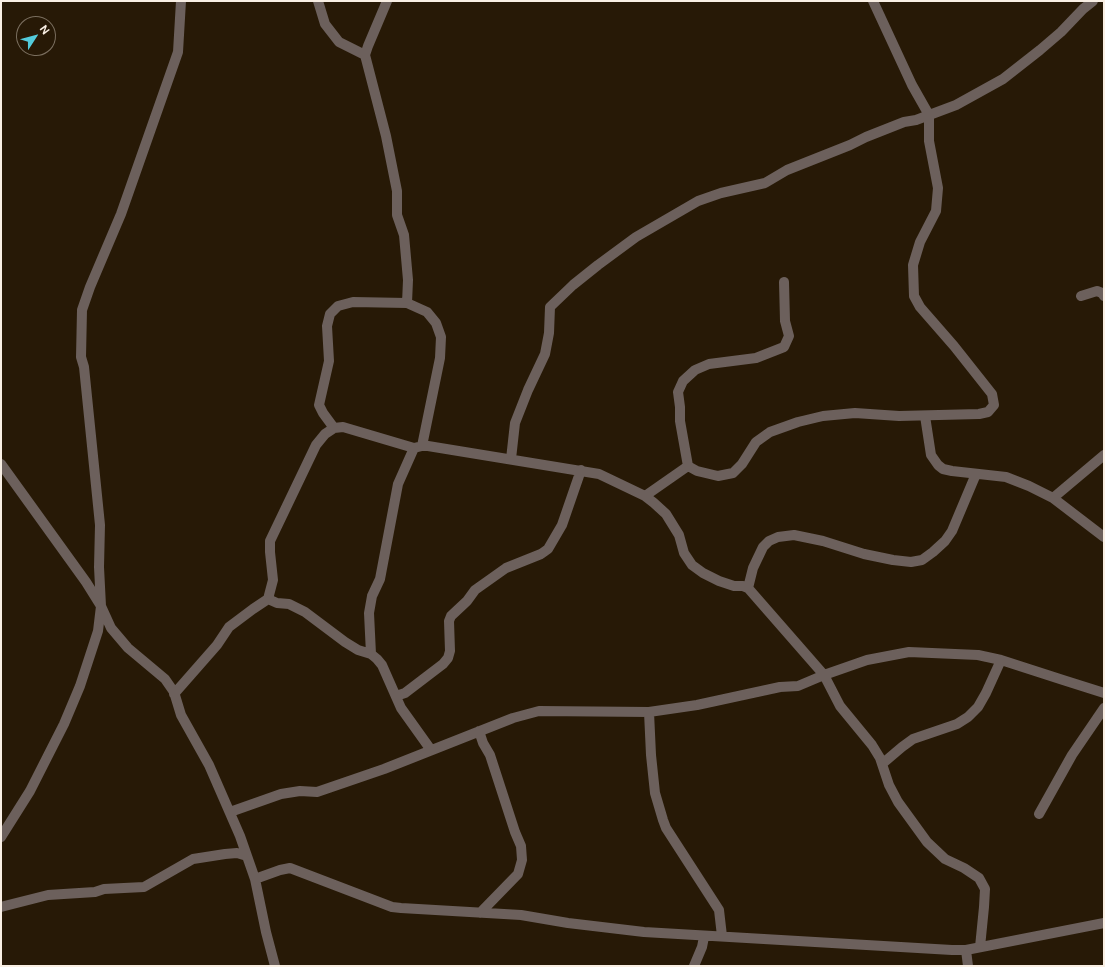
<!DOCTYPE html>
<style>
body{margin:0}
#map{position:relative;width:1105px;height:967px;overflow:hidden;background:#271906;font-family:"DM Sans",sans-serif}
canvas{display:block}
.frame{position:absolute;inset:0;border:2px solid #f9efe4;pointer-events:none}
.north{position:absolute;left:16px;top:16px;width:40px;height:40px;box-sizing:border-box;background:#271906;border:1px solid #7b6f5f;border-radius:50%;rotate:54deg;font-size:11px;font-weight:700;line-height:16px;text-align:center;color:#f9efe4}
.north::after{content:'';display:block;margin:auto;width:14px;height:18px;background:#53cbdb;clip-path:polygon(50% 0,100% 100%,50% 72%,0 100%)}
</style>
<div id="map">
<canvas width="1105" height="967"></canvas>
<div class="frame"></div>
<div class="north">N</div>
</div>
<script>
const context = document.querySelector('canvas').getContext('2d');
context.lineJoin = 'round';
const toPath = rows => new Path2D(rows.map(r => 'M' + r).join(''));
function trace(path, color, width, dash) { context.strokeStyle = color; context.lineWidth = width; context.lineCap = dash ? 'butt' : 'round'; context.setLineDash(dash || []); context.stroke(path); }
trace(toPath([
 [181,1,178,52,121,214,90,287,82,310,81,357,84,367,100,525,99,567,101,606,111,628,128,648,165,679,174,692,181,715,209,765,240,836,255,879,266,932,275,966],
 [318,1,325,24,339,42,365,55],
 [387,1,368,46,365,55,386,136,397,191,397,215,404,235,408,280,407,303],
 [1081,296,1097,291,1102,293,1104,296],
 [925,416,931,455,938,465,943,469,952,471,1006,477,1029,486,1053,498,1104,537],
 [334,428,323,413,319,405,329,361,327,326,330,314,338,306,353,302,407,303,427,312,436,323,441,337,440,358,422,446],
 [511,459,515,423,528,390,545,354,549,333,550,307,573,285,598,265,636,237,698,201,721,193,765,183,787,170,850,145,866,137,904,122,916,120,956,105,1003,79,1040,50,1061,32,1083,9,1093,1],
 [1,464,86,582,101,606,98,631,80,686,64,724,30,791,1,837],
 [688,466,697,471,718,476,733,473,742,464,756,442,770,432,798,422,823,416,855,413,899,416,979,414,988,412,994,405,992,394,954,346,920,307,914,296,913,265,920,242,936,211,938,188,929,141,929,115,912,85,873,1],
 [688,466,680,421,680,407,678,392,683,381,695,370,709,364,756,358,784,347,789,336,785,321,784,282],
 [645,496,688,466],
 [1053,498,1104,455],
 [748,588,753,568,763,547,769,541,778,537,794,535,823,541,864,554,893,560,911,562,922,560,933,552,945,541,952,531,976,474],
 [268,599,277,603,289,604,305,612,345,642,358,650,371,654,377,659,382,665,401,708,431,750],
 [371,654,369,613,372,596,380,579,398,484,414,448],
 [174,694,217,645,229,627,253,609,268,599,273,580,270,552,270,541,316,445,325,434,334,428,343,427,414,448,422,446,428,446,599,474,645,496,654,503,666,514,679,535,684,553,692,565,703,573,719,581,734,586,743,586,748,588,824,675,840,706,872,745,880,758,889,785,898,802,927,842,945,859,964,868,979,878,985,889,984,907,980,947],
 [396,696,405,693,443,664,448,658,450,651,449,621,451,616,467,601,475,590,506,568,541,554,548,549,562,525,581,470],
 [649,712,651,755,655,793,663,820,666,828,719,910,722,936],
 [479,731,483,743,490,755,515,832,521,846,522,860,518,874,480,913],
 [882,764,902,747,913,739,957,724,968,717,978,707,986,693,1001,660],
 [230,812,281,794,300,791,317,792,384,769,513,718,539,711,649,712,697,705,780,687,798,686,824,675,867,660,909,652,978,655,1001,660,1063,680,1104,693],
 [1039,814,1072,755,1104,708],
 [255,879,280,870,290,868,392,907,401,908,521,915,568,923,644,932,952,950,966,950,1104,923],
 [1,907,48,895,95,892,104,889,144,887,193,859,225,854,237,853,247,856],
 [966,950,968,966],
 [694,966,702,947,704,937]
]), '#6c605c', 10);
</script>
